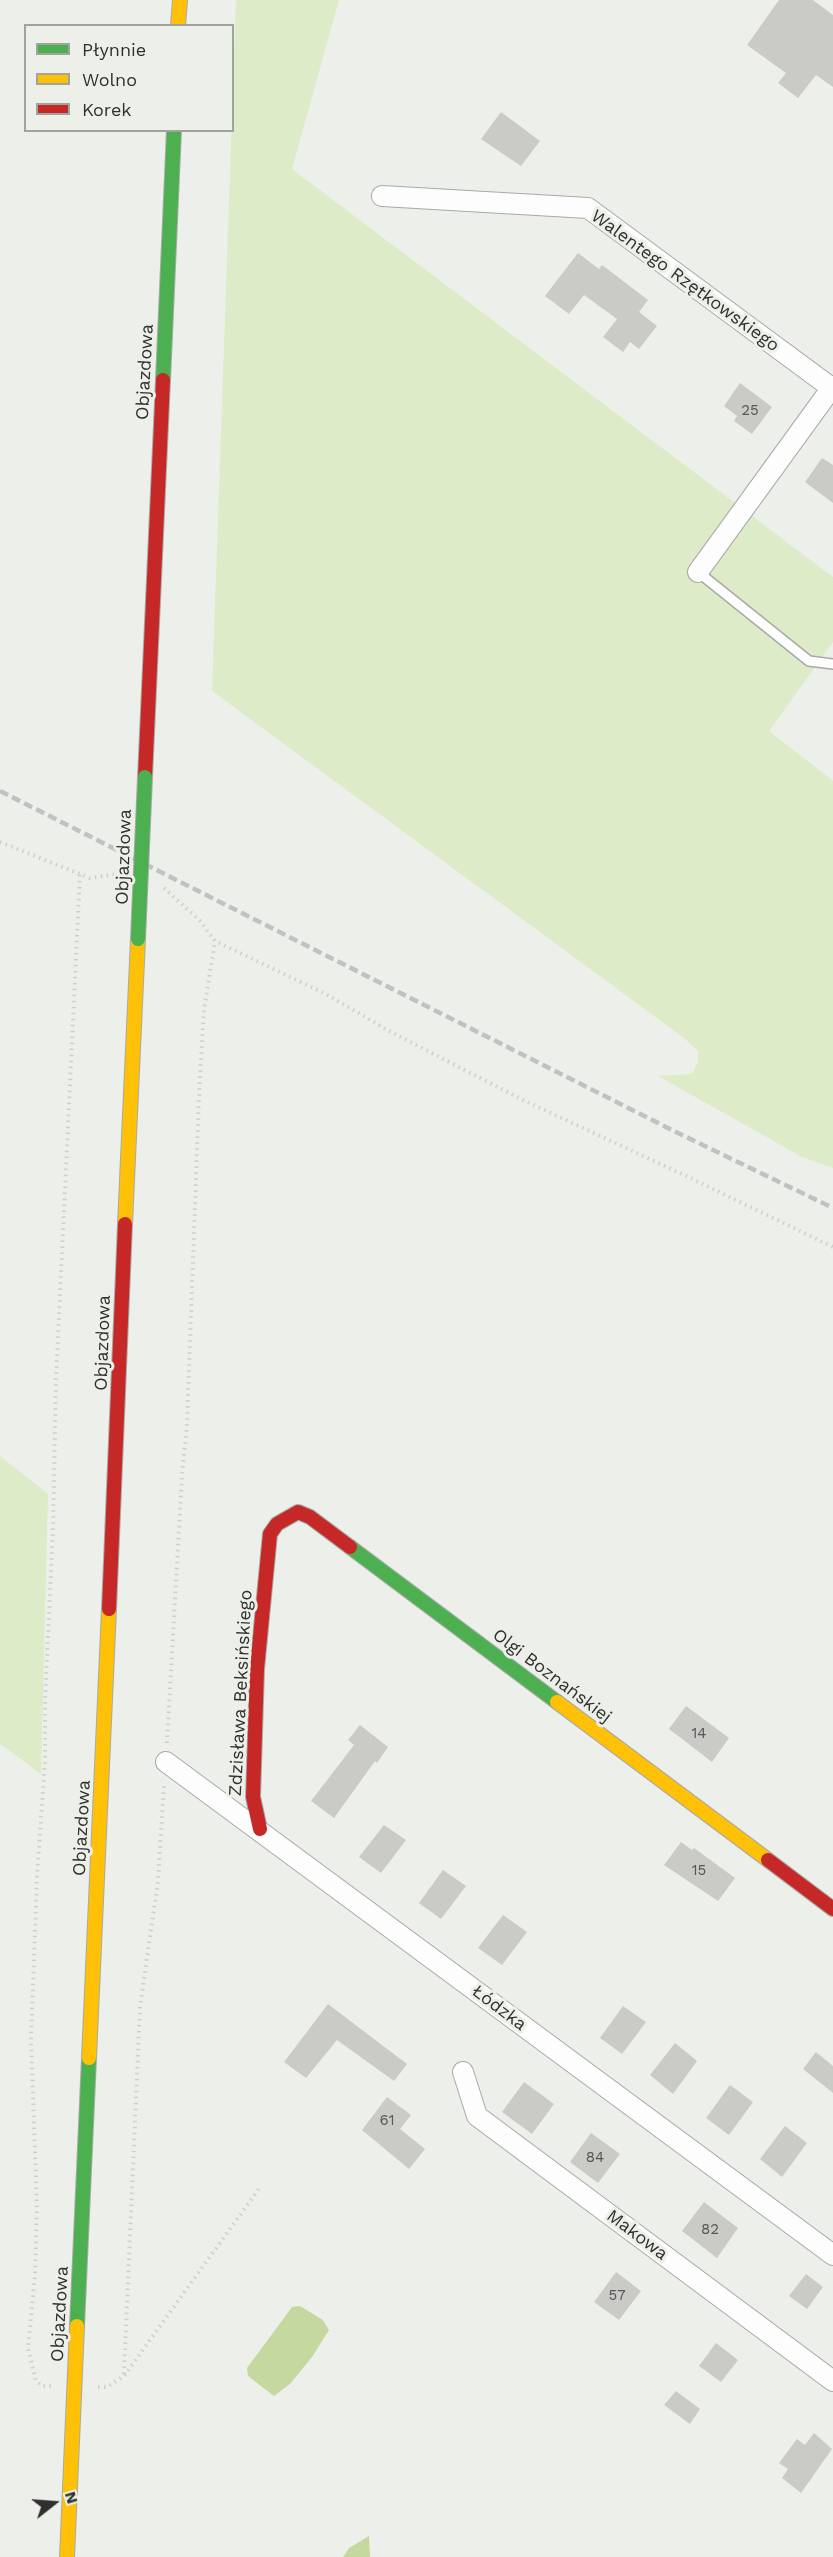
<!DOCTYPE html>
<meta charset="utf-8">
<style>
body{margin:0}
#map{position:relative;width:833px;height:2557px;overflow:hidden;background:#edefea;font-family:"Work Sans",sans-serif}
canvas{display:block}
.legend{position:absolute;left:24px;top:24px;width:210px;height:108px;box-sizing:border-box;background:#edf0e9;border:2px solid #a1a39e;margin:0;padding:8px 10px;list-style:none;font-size:18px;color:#2f302d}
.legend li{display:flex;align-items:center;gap:12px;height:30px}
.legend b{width:30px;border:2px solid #a1a39e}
.north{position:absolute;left:24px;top:2473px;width:60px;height:60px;-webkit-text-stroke:4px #edf0e9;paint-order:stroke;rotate:73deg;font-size:16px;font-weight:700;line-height:24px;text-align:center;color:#2f302d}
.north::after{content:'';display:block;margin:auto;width:21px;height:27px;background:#2f302d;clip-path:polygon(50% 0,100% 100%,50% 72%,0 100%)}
</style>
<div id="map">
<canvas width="833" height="2557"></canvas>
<ul class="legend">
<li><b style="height:8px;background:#4caf50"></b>Płynnie</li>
<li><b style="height:8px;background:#ffc107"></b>Wolno</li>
<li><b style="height:8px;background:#c62828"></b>Korek</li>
</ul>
<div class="north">N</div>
</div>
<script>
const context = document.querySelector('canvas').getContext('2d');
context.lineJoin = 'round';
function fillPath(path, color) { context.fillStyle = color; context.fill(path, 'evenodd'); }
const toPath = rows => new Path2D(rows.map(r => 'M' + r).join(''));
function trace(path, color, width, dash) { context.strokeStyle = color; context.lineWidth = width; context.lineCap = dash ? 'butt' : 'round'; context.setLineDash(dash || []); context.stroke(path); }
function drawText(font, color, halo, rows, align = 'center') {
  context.font = font + ' "Work Sans",sans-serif'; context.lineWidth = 6; context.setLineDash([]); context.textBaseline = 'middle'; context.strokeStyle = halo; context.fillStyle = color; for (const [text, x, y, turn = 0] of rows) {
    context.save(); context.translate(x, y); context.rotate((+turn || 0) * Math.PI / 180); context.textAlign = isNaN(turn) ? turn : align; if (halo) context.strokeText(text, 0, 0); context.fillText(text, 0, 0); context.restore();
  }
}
fillPath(toPath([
 [236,0,339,0,292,169,833,577,833,642,769,731,833,781,833,1168,802,1157,658,1076,692,1074,698,1062,698,1051,684,1038,212,691],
 [0,1456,48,1494,41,1774,0,1744]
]), '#deebc8');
fillPath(toPath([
 [300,2306,323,2320,329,2330,312,2357,290,2384,274,2396,248,2376,247,2368,292,2307],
 [369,2536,370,2557,343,2557,349,2548]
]), '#c5d8a0');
fillPath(toPath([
 [779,0,813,0,833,15,833,87,816,75,798,98,778,83,786,73,747,45],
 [501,112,540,141,521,166,481,139],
 [578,253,599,269,602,265,648,300,639,312,657,326,639,349,630,342,623,352,603,337,617,319,584,295,569,314,545,296],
 [740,383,772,407,752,434,734,421,737,416,724,406],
 [822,458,833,465,833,503,805,482],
 [686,1706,729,1738,712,1762,669,1729],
 [360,1725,388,1747,377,1763,375,1761,334,1818,311,1801,354,1745,348,1740],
 [384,1825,406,1840,381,1873,359,1857],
 [681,1842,692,1850,694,1848,735,1878,718,1901,664,1865],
 [443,1870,466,1886,441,1919,419,1903],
 [503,1915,527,1932,502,1965,478,1948],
 [328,2004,407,2064,394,2081,337,2040,306,2078,284,2062],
 [623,2006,646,2022,622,2054,600,2038],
 [675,2043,697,2061,673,2094,650,2075],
 [816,2052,833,2066,833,2093,803,2069],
 [524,2082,554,2104,532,2134,502,2112],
 [730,2085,753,2102,729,2135,706,2118],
 [387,2097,411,2115,400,2129,425,2149,409,2169,362,2130],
 [785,2126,807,2143,782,2177,760,2159],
 [591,2133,620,2154,598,2183,570,2162],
 [704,2202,738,2228,717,2258,682,2231],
 [616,2272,641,2291,619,2320,594,2302],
 [806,2274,823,2287,807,2309,789,2296],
 [716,2343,738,2360,721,2382,699,2366],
 [676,2391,700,2409,690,2424,664,2405],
 [814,2433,832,2449,801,2493,782,2478,788,2469,779,2463,797,2439,805,2445]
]), '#cacbc7');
const lane = toPath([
 [698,572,809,661,833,664]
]);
const street = toPath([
 [382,196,588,208,833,389],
 [698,572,833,386],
 [166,1762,833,2255],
 [463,2072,477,2116,833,2381]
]);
const fast = toPath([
 [163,380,174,130],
 [350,1547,557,1702],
 [77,2326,89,2058]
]);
const slow = toPath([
 [178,26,180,0],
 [125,1224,138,939],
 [557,1702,768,1860],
 [89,2058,109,1609],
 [67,2557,77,2326]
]);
const jam = toPath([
 [145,777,163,380],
 [109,1609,125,1224],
 [260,1829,253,1797,257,1669,270,1534,277,1524,298,1512,310,1517,350,1547],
 [768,1860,833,1909]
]);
trace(lane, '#a8aaa6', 12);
trace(street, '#a8aaa6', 22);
trace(fast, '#a8aaa6', 16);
trace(slow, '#a8aaa6', 16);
trace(jam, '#a8aaa6', 16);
trace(toPath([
 [0,842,80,874],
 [164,888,200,921,215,941,324,993,391,1032,525,1101,682,1174,833,1247],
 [167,1743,182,1475,187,1424,199,1095,204,1010,215,941],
 [124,2374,140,2007,158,1881,164,1786],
 [51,2386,42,2386,36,2381,28,2348,35,2274,37,2209,31,2039,37,1877,45,1761,45,1702,53,1527,56,1379,80,874,90,878,117,874],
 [98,2387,107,2387,124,2376,261,2186]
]), '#cfcfce', 4, [1.5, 4.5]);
trace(lane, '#fcfdfc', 9);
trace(street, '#fcfdfc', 20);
trace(fast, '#4caf50', 14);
trace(slow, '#ffc107', 14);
trace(jam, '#c62828', 14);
trace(toPath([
 [0,791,676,1132,833,1208]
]), '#c1c1c0', 4.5, [9, 4.5]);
const fastBridge = toPath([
 [138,939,145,777]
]);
trace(fastBridge, '#a8aaa6', 16, []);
trace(fastBridge, '#4caf50', 14);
drawText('15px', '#565754', null, [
 ["25",750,411],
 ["14",699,1734],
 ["15",699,1871],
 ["61",387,2121],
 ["84",595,2158],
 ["82",710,2230],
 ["57",617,2296]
]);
drawText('18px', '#2f302d', '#edf0e9', [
 ["Walentego Rzętkowskiego",685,281,36],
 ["Objazdowa",145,372,-87],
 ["Objazdowa",124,857,-88],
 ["Objazdowa",103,1343,-88],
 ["Olgi Boznańskiej",552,1676,37],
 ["Zdzisława Beksińskiego",241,1693,-87],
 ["Objazdowa",82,1828,-87],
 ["Łódzka",499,2008,37],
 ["Makowa",637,2235,37],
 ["Objazdowa",60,2314,-87]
]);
</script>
